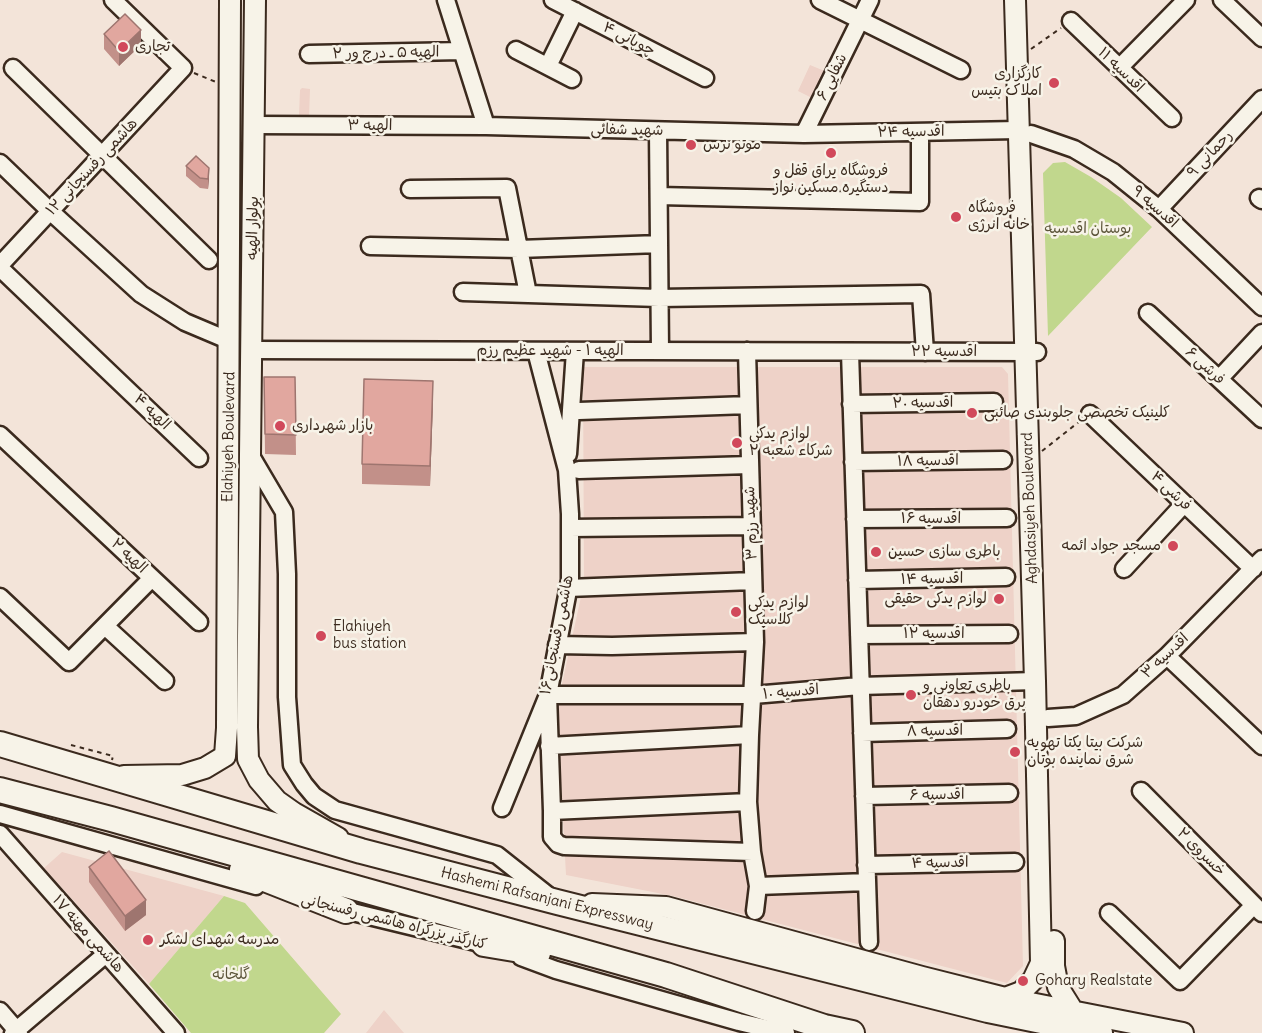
<!DOCTYPE html>
<meta charset="utf-8">
<style>
body{margin:0}
canvas{display:block;background:#f3e4d9}
</style>
<canvas width="1262" height="1033"></canvas>
<script>
const context = document.querySelector('canvas').getContext('2d');
context.lineJoin = 'round';
function fillPath(path, color) { context.fillStyle = color; context.fill(path, 'evenodd'); }
const toPath = rows => new Path2D(rows.map(r => 'M' + r).join(''));
function trace(path, color, width, dash) { context.strokeStyle = color; context.lineWidth = width; context.lineCap = dash ? 'butt' : 'round'; context.setLineDash(dash || []); context.stroke(path); }
function drawText(font, color, halo, rows, align = 'center') {
  context.font = font + ' Delius,"Playpen Sans Arabic",sans-serif'; context.lineWidth = 5; context.setLineDash([]); context.textBaseline = 'middle'; context.strokeStyle = halo; context.fillStyle = color; for (const [text, x, y, turn = 0] of rows) {
    context.save(); context.translate(x, y); context.rotate((+turn || 0) * Math.PI / 180); context.textAlign = isNaN(turn) ? turn : align; if (halo) context.strokeText(text, 0, 0); context.fillText(text, 0, 0); context.restore();
  }
}
fillPath(toPath([
 [810,65,827,72,814,99,798,91],
 [302,88,310,89,309,117,299,115,300,90],
 [583,367,1002,367,1008,374,1023,966,1007,983,673,896,566,875,557,707,584,583],
 [62,852,224,896,149,984,44,868],
 [384,1010,404,1033,366,1033]
]), '#eed2c8');
fillPath(toPath([
 [1065,162,1091,177,1121,198,1152,227,1048,336,1043,173,1053,163],
 [224,896,245,903,341,1014,324,1033,191,1033,149,984]
]), '#c1d78d');
const minor = toPath([
 [446,0,486,126],
 [553,0,705,78],
 [820,0,961,70],
 [1222,0,1262,38],
 [1071,21,1172,118],
 [516,50,572,79],
 [309,54,462,51],
 [548,66,575,11],
 [13,68,209,260],
 [1119,68,1186,0],
 [254,125,486,126,804,134,1018,130],
 [658,131,660,351],
 [804,134,870,0],
 [1031,134,1074,149,1113,172,1159,209,1262,307],
 [0,163,50,211,141,294,185,322,230,341],
 [410,189,507,188,528,294],
 [659,196,920,202,920,132],
 [1259,198,1262,200],
 [1159,209,1262,99],
 [370,246,519,249,659,244],
 [0,265,183,68,113,0],
 [0,268,199,458],
 [463,292,659,298,921,294,925,352],
 [1148,313,1262,419],
 [251,350,1037,352],
 [747,351,755,642,750,735,748,802,752,852,758,886,755,911],
 [850,352,869,942],
 [1219,379,1262,333],
 [851,404,994,402],
 [579,411,748,405],
 [1090,414,1253,569],
 [0,435,199,622],
 [568,454,575,351],
 [251,456,284,512,287,574,287,697,292,765,304,784,314,796,335,810,497,855,550,897],
 [853,462,1003,460],
 [579,470,750,465],
 [855,519,1007,518],
 [570,528,752,526],
 [1124,569,1184,504],
 [857,580,1006,577],
 [568,588,753,581],
 [0,597,69,662,152,578],
 [105,626,165,681],
 [859,635,1009,634],
 [557,645,612,646,755,642],
 [1167,656,1262,746],
 [1048,718,1076,716,1123,695,1167,656,1262,559],
 [862,733,1007,729],
 [549,746,750,735],
 [1141,791,1262,913],
 [864,796,1009,793],
 [502,808,548,695,570,580,570,514,567,470,536,351],
 [552,811,748,802],
 [0,814,256,886],
 [0,834,176,1033],
 [752,852,564,846,558,844,552,837,552,811,548,695,753,695,860,686,1035,681],
 [866,865,1015,862],
 [758,886,867,882],
 [336,908,484,944,494,947],
 [1109,913,1180,981,1254,905],
 [521,957,556,970,739,1022,786,1033],
 [0,1011,19,1033],
 [13,1033,106,954]
]);
const major = toPath([
 [255,0,247,727,248,759,259,780,277,801,294,813,338,838],
 [225,756,227,728,230,0],
 [124,776,182,775,205,768,225,756],
 [592,904,666,907,922,977,1005,998,1183,1033],
 [1054,941,1054,966,1058,987,1073,1011],
 [1005,998,1021,992,1033,980,1041,963,1035,681,1015,0]
]);
const highway = toPath([
 [0,744,361,851,557,902,988,1010,1100,1033],
 [0,790,111,819,666,975,824,1027,852,1033],
 [242,870,346,911],
 [484,944,538,953]
]);
trace(minor, '#3b2a1e', 21);
trace(major, '#3b2a1e', 24);
trace(highway, '#3b2a1e', 28);
trace(toPath([
 [1031,49,1061,28],
 [194,73,216,82],
 [1042,451,1080,421],
 [71,745,113,756,112,760]
]), '#3b2a1e', 2, [4.5, 4.5]);
trace(minor, '#f7f3e8', 16);
trace(major, '#f7f3e8', 20);
trace(highway, '#f7f3e8', 24);
fillPath(toPath([
 [104,34,141,45,119,66,104,49],
 [186,166,209,179,208,189,200,188,186,176],
 [264,377,295,377,296,455,265,454],
 [433,401,430,486,362,484,362,464],
 [89,867,146,915,125,931,89,882]
]), '#c29089');
fillPath(toPath([
 [141,30,141,45,119,66,119,51],
 [209,168,209,179,208,189,208,179],
 [433,381,433,401,430,486,430,466],
 [146,900,146,915,125,931,125,916]
]), '#9e756f');
const building = toPath([
 [125,14,141,30,119,51,104,34,125,14],
 [196,156,209,168,208,179,200,178,186,166,196,156],
 [264,377,295,377,296,435,265,434,264,377],
 [364,379,433,381,430,466,362,464,364,379],
 [109,851,146,900,125,916,89,867,109,851]
]);
fillPath(building, '#e1a79f');
trace(building, '#9e756f', 1.5);
for (const [x, y, r, color] of [
 [123,47,6,"#d1495b"],
 [1054,83,6,"#d1495b"],
 [691,145,6,"#d1495b"],
 [831,153,6,"#d1495b"],
 [956,217,6,"#d1495b"],
 [972,413,6,"#d1495b"],
 [280,426,6,"#d1495b"],
 [737,443,6,"#d1495b"],
 [1173,546,6,"#d1495b"],
 [876,552,6,"#d1495b"],
 [999,599,6,"#d1495b"],
 [736,612,6,"#d1495b"],
 [321,636,6,"#d1495b"],
 [911,695,6,"#d1495b"],
 [1015,752,6,"#d1495b"],
 [148,940,6,"#d1495b"],
 [1023,981,6,"#d1495b"]
]) { const dot = new Path2D(); dot.arc(x, y, r, 0, 2 * Math.PI); context.fillStyle = color; context.fill(dot); trace(dot, '#f7f3e8', 2); }
drawText('15px', '#3b2a1e', '#f7f3e8', [
 ["چوپانی ۴",629,39,27],
 ["الهیه ۵ ـ درج ور ۲",386,53,-1],
 ["اقدسیه ۱۱",1121,70,44],
 ["شفایی ۶",832,77,-64],
 ["الهیه ۳",370,126],
 ["شهید شفائی",627,130,1],
 ["اقدسیه ۲۴",911,132,-1],
 ["رحمانی ۹",1210,154,-47],
 ["هاشمی رفسنجانی ۱۲",92,167,-47],
 ["اقدسیه ۹",1155,207,41],
 ["بولوار الهیه",253,228,-89],
 ["الهیه ۱ - شهید عظیم رزم",550,351],
 ["اقدسیه ۲۲",944,352],
 ["فرشی ۶",1205,366,43],
 ["اقدسیه ۲۰",923,403,-1],
 ["الهیه ۴",152,412,44],
 ["Elahiyeh Boulevard",229,437,-89],
 ["اقدسیه ۱۸",928,461,-1],
 ["فرشی ۴",1171,491,44],
 ["Aghdasiyeh Boulevard",1030,508,-92],
 ["اقدسیه ۱۶",931,519],
 ["شهید رزم ۳",751,523,-92],
 ["الهیه ۲",129,556,43],
 ["اقدسیه ۱۴",932,579,-1],
 ["اقدسیه ۱۲",934,634],
 ["هاشمی رفسنجانی۱۶",557,635,-79],
 ["اقدسیه ۳",1165,656,-43],
 ["اقدسیه ۱۰",791,692,-5],
 ["اقدسیه ۸",935,731,-1],
 ["اقدسیه ۶",937,795,-1],
 ["خسروی ۲",1201,852,45],
 ["اقدسیه ۴",940,863,-1],
 ["Hashemi Rafsanjani Expressway",547,899,14],
 ["کنارگذر بزرگراه هاشمی رفسنجانی",394,922,14],
 ["هاشمی مهنه ۱۷",88,934,48]
]);
drawText('15px', '#3b2a1e', '#f7f3e8', [
 ["تجاری",135,47],
 ["کارگزاری",1042,74,"right"],
 ["املاک بتیس",1042,91,"right"],
 ["موتو نرس",703,145],
 ["فروشگاه یراق قفل و",831,171,"center"],
 ["دستگیره مسکین نواز",831,188,"center"],
 ["فروشگاه",968,208],
 ["خانه انرژی",968,225],
 ["کلینیک تخصصی جلوبندی صائبی",984,413],
 ["بازار شهرداری",292,426],
 ["لوازم یدکی",749,434],
 ["شرکاء شعبه ۲",749,451],
 ["مسجد جواد ائمه",1161,546,"right"],
 ["باطری سازی حسین",888,552],
 ["لوازم یدکی حقیقی",987,599,"right"],
 ["لوازم یدکی",748,603],
 ["کلاسیک",748,620],
 ["Elahiyeh",333,627],
 ["bus station",333,644],
 ["باطری تعاونی و",923,686],
 ["برق خودرو دهقان",923,703],
 ["شرکت بیتا یکتا تهویه",1027,743],
 ["شرق نماینده بوتان",1027,760],
 ["مدرسه شهدای لشکر",160,940],
 ["Gohary Realstate",1035,981]
], 'left');
drawText('15px', '#5c553a', '#f7f3e8', [
 ["بوستان اقدسیه",1088,229],
 ["گلخانه",231,975]
]);
</script>
